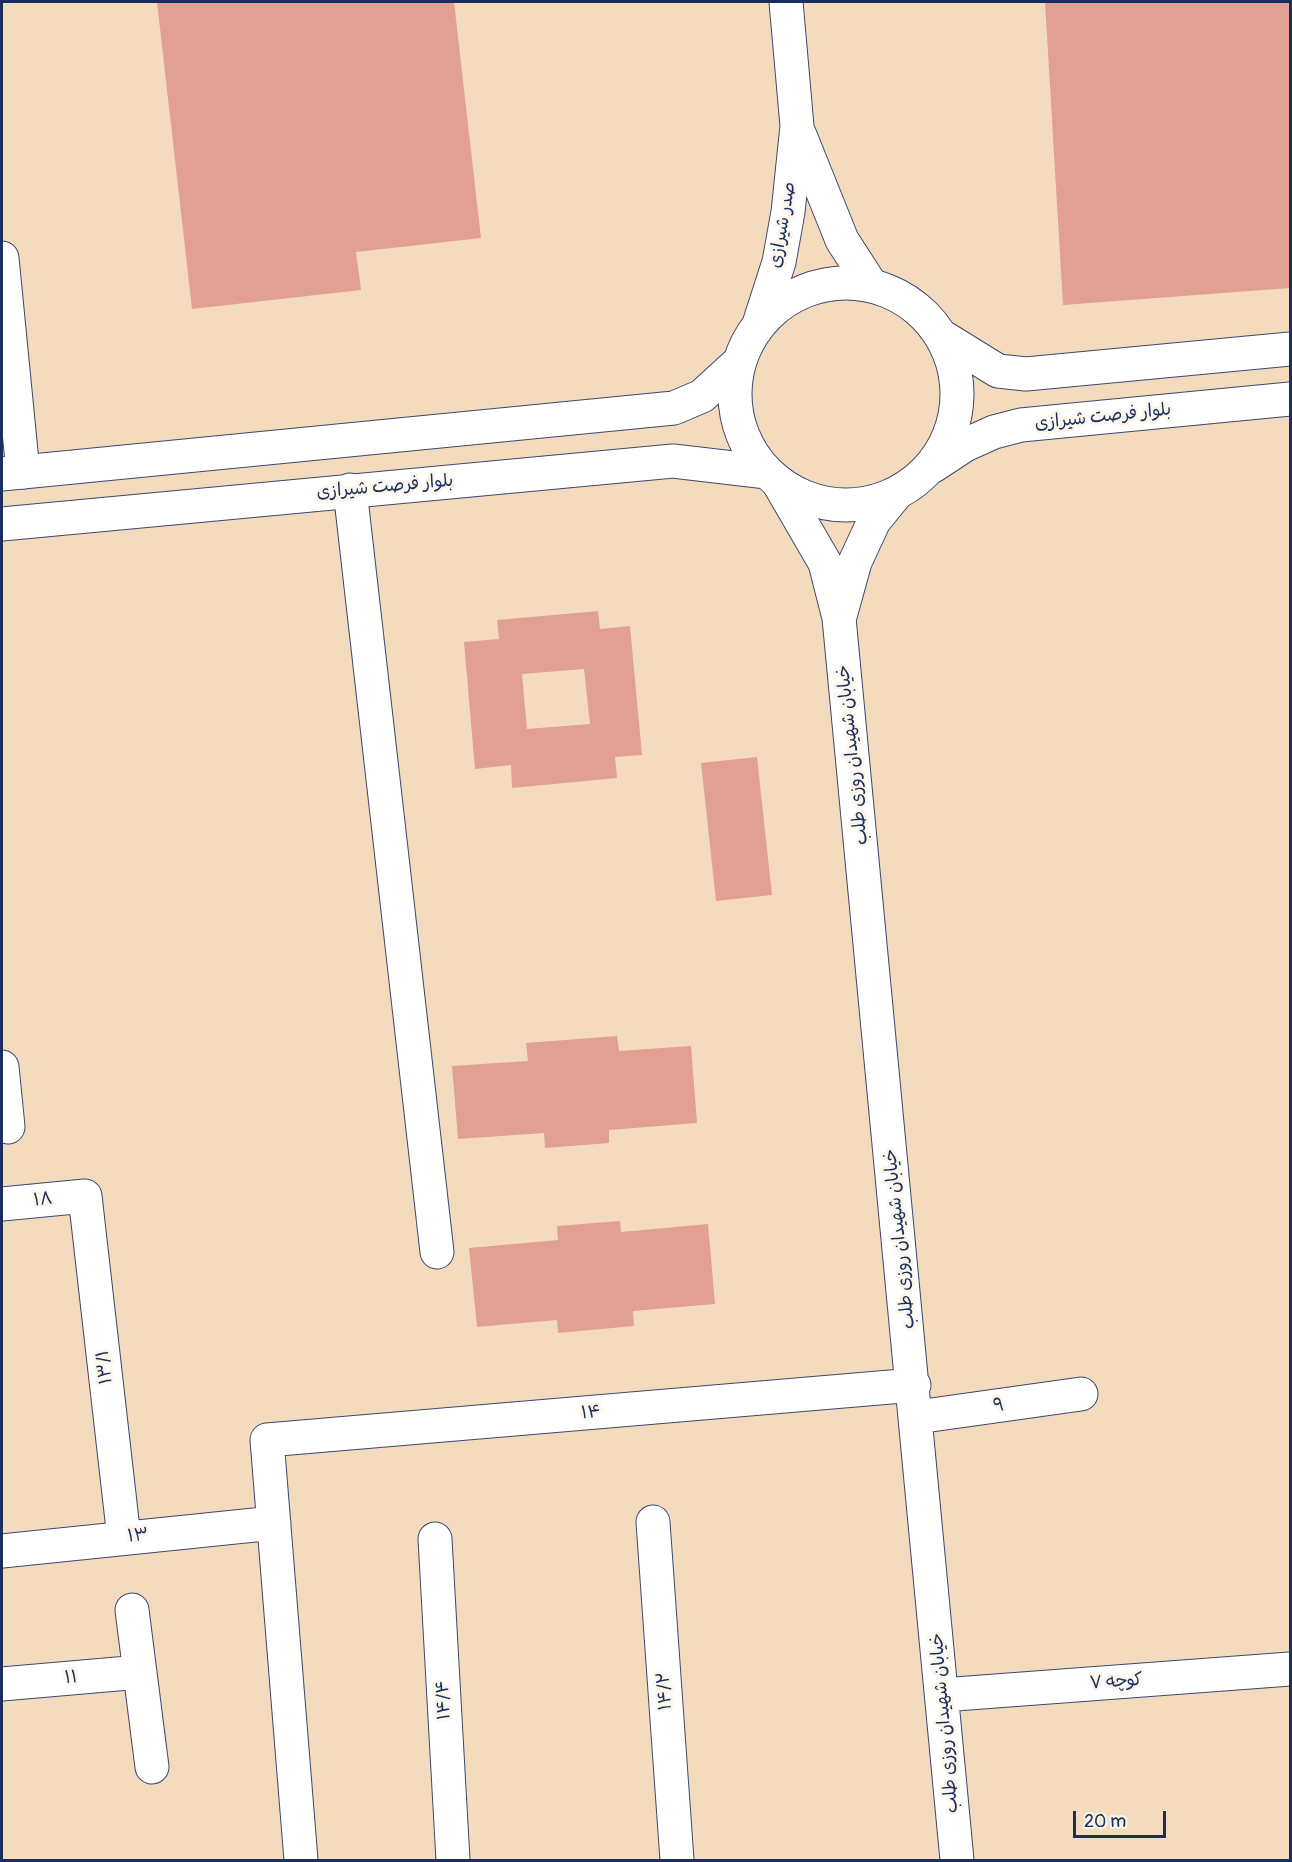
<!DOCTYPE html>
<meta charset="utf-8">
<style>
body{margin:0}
#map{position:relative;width:1292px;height:1862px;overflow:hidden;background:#f4dbbe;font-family:Pangolin,sans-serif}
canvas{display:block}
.frame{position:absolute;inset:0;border:3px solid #1b2f5e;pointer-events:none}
.scale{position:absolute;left:1073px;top:1811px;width:93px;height:27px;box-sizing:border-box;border:3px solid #1b2f5e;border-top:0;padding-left:8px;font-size:18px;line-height:21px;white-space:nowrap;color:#1b2f5e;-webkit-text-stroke:4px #fbf7ec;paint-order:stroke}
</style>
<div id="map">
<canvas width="1292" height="1862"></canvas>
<div class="frame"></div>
<div class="scale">20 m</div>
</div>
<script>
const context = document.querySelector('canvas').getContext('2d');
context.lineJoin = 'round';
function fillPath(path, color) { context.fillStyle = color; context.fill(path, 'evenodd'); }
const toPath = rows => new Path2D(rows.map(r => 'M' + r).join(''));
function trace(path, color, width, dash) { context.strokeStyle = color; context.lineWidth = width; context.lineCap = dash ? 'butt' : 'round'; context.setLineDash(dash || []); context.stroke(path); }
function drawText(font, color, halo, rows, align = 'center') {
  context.font = font + ' Pangolin,"Playpen Sans Arabic",sans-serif'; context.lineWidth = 6; context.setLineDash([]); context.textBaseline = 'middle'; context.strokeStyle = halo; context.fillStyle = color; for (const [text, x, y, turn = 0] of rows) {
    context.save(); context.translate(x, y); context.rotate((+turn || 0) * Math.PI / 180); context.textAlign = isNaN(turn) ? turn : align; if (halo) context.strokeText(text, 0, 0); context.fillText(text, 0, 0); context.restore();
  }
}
fillPath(toPath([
 [157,2,454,2,481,238,356,252,361,290,192,309],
 [1045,2,1290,2,1290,288,1063,305],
 [598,611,600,629,630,626,642,755,615,757,617,778,512,788,511,765,475,769,464,642,499,639,497,620],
 [584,669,590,724,527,729,522,674],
 [757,757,772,895,716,901,701,763],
 [617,1036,619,1051,691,1046,697,1123,609,1130,609,1143,545,1148,544,1133,458,1139,452,1066,528,1061,526,1043],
 [620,1221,621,1232,708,1224,715,1304,633,1311,634,1326,558,1333,557,1320,477,1327,469,1248,558,1240,557,1226]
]), '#e2a095');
const minor = toPath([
 [799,133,842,240,871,285],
 [2,258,23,472],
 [760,321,779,262,788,212,797,126,786,2],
 [778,482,825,563,839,618,957,1860],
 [350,490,437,1252],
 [840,616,855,562,874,521,896,494],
 [2,1067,8,1127],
 [2,1204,85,1196,124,1538],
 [917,1417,1081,1394],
 [653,1522,677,1860],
 [435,1539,453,1860],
 [2,1551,274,1523],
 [132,1610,152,1767],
 [2,1684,140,1672],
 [942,1695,1290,1669],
 [301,1860,267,1440,914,1385]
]);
const major = toPath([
 '735 394a111 111 0 1 1 222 0a111 111 0 1 1-222 0Z',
 [943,337,998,371,1026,374,1290,349],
 [933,466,965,445,994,432,1021,425,1290,399],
 [2,474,674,408,702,396,738,363],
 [2,524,673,461,767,472]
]);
trace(minor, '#3c496c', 35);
trace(major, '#3c496c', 35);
trace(minor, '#fff', 33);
trace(major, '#fff', 33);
drawText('18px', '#1b2f5e', '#fbf7ec', [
 ["صدر شیرازی",783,225,-80],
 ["بلوار فرصت شیرازی",1103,417,-6],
 ["بلوار فرصت شیرازی",385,487,-5],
 ["خیابان شهیدان روزی طلب",853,755,-96],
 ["۱۸",43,1200,-6],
 ["خیابان شهیدان روزی طلب",900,1239,-96],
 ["۱۳/۱",105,1367,-97],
 ["۹",999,1406,-8],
 ["۱۴",591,1413,-5],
 ["۱۳",138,1536,-6],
 ["۱۱",71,1678,-5],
 ["کوچه ۷",1116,1682,-4],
 ["۱۴/۲",665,1691,-94],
 ["۱۴/۴",444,1700,-93],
 ["خیابان شهیدان روزی طلب",945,1723,-95]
]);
</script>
